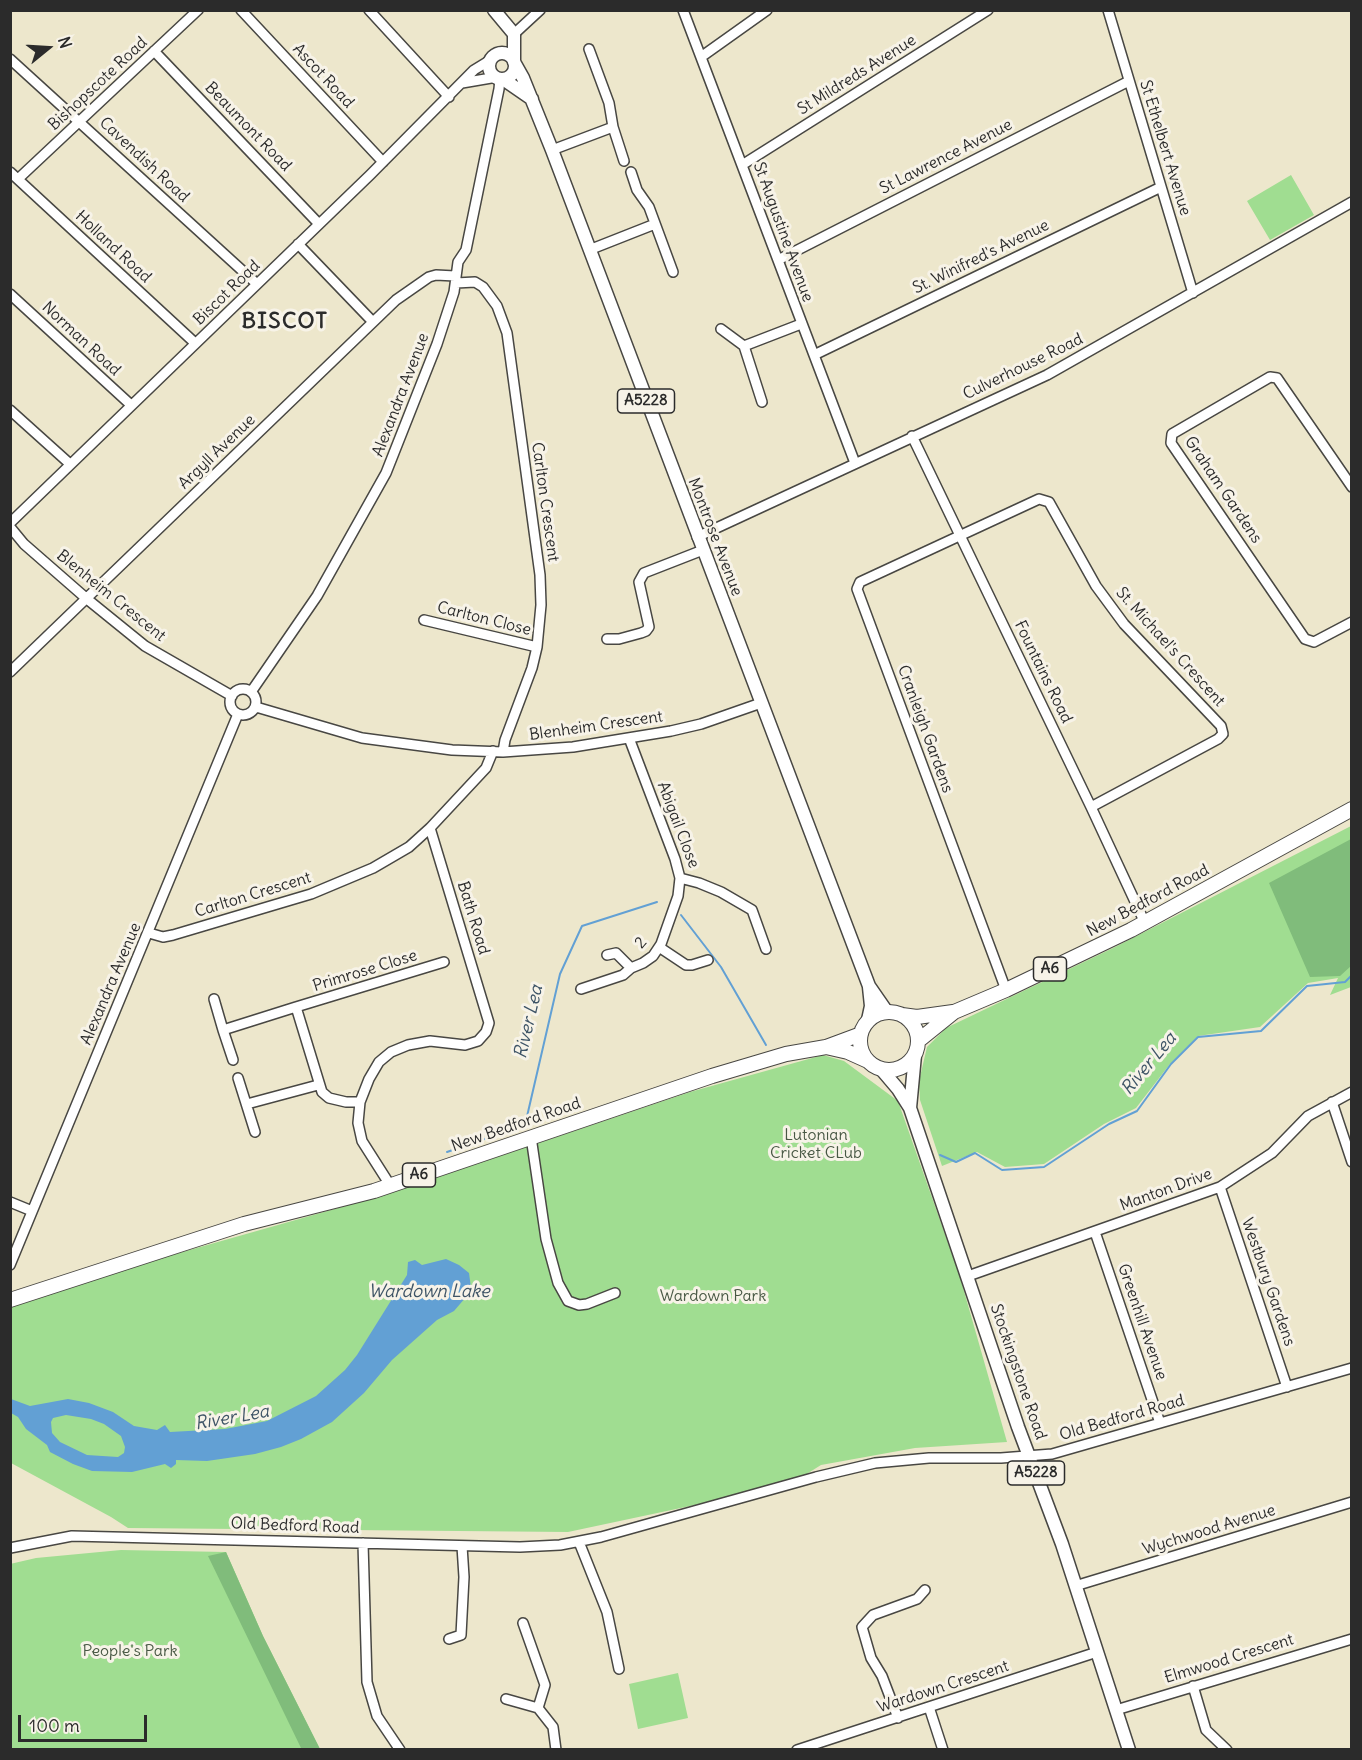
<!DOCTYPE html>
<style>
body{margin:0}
#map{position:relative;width:1362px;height:1760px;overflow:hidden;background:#ede7cc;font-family:Delius,sans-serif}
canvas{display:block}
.frame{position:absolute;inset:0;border:12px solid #2b2b2b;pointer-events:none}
.north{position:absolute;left:18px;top:18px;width:60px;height:60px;-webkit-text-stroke:4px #f7f3e8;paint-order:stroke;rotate:72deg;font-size:16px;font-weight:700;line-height:24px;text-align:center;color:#2b2b2b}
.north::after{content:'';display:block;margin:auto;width:21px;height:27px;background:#2b2b2b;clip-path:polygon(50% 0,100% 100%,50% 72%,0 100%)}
.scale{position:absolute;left:18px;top:1715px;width:129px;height:27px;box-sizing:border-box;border:3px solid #2b2b2b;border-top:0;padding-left:8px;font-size:18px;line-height:21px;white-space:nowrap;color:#2b2b2b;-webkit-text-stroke:4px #f7f3e8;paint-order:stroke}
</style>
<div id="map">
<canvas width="1362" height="1760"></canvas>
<div class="frame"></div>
<div class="north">N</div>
<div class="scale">100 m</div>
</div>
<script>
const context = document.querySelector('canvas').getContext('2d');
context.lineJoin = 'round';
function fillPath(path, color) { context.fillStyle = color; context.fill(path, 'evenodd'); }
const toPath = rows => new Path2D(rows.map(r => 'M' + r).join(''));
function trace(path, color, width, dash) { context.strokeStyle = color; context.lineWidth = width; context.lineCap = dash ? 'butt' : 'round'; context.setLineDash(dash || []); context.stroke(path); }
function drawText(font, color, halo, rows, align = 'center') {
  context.font = font + ' Delius,sans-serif'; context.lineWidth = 6; context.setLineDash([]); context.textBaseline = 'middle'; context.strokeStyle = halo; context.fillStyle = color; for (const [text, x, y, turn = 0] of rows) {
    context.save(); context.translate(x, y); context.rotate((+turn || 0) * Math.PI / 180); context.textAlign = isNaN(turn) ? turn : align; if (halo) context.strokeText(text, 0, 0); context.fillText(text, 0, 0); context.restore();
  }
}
fillPath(toPath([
 [1291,175,1314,215,1270,240,1247,201],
 [1351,826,1351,987,1330,995,1338,978,1308,983,1260,1027,1198,1036,1170,1064,1136,1108,1104,1124,1044,1164,1005,1167,977,1152,942,1166,920,1100,919,1081,927,1047,946,1028,1113,948],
 [823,1055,844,1061,898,1101,960,1277,1007,1442,915,1448,821,1465,789,1485,568,1532,128,1528,111,1517,11,1463,10,1302,41,1292,384,1195,690,1092],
 [121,1550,226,1552,263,1636,320,1749,11,1749,10,1564,36,1558],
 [678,1673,688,1718,638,1729,629,1684]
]), '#a0dd91');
fillPath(toPath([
 [1351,839,1351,966,1340,976,1310,977,1269,883],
 [226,1552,263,1636,320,1749,299,1749,301,1748,208,1556]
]), '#80bc7b');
fillPath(toPath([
 [446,1259,459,1265,469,1273,471,1288,466,1297,454,1311,437,1320,392,1360,364,1393,332,1422,301,1439,281,1447,255,1454,207,1461,176,1460,176,1464,171,1468,165,1464,132,1472,92,1471,73,1464,50,1452,47,1445,26,1429,18,1417,11,1413,11,1399,30,1406,68,1399,89,1403,113,1412,134,1426,157,1430,165,1425,170,1432,225,1429,267,1421,316,1396,345,1370,357,1355,407,1275,408,1262,415,1260,422,1265],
 [66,1415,91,1419,104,1424,121,1436,125,1447,124,1453,118,1457,87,1455,60,1442,52,1433,51,1422,53,1418]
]), '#62a0d4');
trace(toPath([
 [681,915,721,967,766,1045],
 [447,1152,525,1125,560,974,582,926,657,902],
 [940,1155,956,1162,975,1153,1002,1170,1044,1167,1109,1124,1137,1111,1171,1064,1198,1037,1261,1031,1307,986,1345,982,1352,975]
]), '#62a0d4', 2);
const minor = toPath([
 [241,10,383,162],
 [369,10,449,97],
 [683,10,855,463],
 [1108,10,1193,293],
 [514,34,540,10],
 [589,49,609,103,613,127],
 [154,51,319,224],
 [701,57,767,10],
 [10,59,257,284],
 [462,83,497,77],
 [552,150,613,127,624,161],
 [742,165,988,10],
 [10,172,195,343],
 [631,172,637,190,649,207,673,272],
 [18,179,198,10],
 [298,244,373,322],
 [589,250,655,224],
 [778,260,1129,81],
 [456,283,475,282,483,287,497,306,507,333,540,575,541,605,537,647,532,668,505,740,503,752],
 [10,294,131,405],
 [721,329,744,346],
 [814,355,1161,187],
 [762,402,744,346,801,324],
 [10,410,70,464],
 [912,436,1091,807,1145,923],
 [1352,487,1277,378,1270,377,1172,434,1171,443,1305,639,1314,642,1352,622],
 [10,523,370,175,474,70,492,59],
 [10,527,24,544,87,599,145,646,232,696],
 [697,537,1047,375,1352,202],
 [424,620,537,647],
 [607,639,619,639,641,633,646,631,649,627,639,582,644,573,703,550],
 [10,672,396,300,429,277,436,275,455,276],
 '230 702a13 13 0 1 1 26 0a13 13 0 1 1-26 0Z',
 [251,692,317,596,386,473,437,344,454,292,458,262,466,250,499,89,500,79],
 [256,707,362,738,452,750,503,752,573,747,671,731,701,724,761,703],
 [629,738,675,859,680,878,699,883,721,892,752,910,766,949],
 [149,933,163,937,173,935,311,894,373,868,409,847,430,828,486,768,493,751],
 [659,947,686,965,692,965,708,960],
 [607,955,616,953,631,968],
 [581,989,623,975,631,968,643,963,653,956,661,944,678,896,680,878],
 [1006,990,857,589,860,582,1039,499,1049,502,1096,586,1124,624,1221,726,1223,734,1218,739,1091,807],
 [214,999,223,1030,296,1007],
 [223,1030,233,1060],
 [238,1078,255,1132],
 [360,1102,346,1102,329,1098,322,1092,296,1007,444,962],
 [1332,1102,1352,1162],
 [247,1104,318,1085],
 [531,1137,546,1239,558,1283,568,1301,579,1305,587,1304,615,1293],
 [390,1185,362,1141,358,1123,360,1102,369,1079,379,1062,391,1052,408,1045,430,1041,465,1045,478,1041,486,1032,489,1023,430,828],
 [1220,1187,1287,1387],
 [10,1202,32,1211],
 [1095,1232,1160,1423],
 [10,1265,238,714],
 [968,1276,1220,1187,1272,1153,1308,1116,1352,1092],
 [579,1542,607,1612,619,1669],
 [363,1543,367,1682,377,1716,400,1750],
 [10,1548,72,1536,520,1547,560,1545,601,1537,816,1477,875,1463,929,1458,1001,1458,1052,1454,1352,1368],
 [1075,1586,1352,1502],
 [523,1623,545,1685,538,1708],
 [449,1639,461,1635,464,1577,462,1546],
 [1193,1686,1206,1730,1227,1750],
 [506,1699,538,1708,553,1727,556,1750],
 [929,1707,943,1750],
 [1116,1710,1352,1639],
 [898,1718,882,1676,871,1658,862,1627,873,1615,917,1599,925,1590],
 [797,1750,1097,1652]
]);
const major = toPath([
 [494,10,514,34,514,61],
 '489 66a13 13 0 1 1 26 0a13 13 0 1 1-26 0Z',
 [514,62,523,78,552,150,869,986,887,1012],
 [503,79,532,99],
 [868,1020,871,1006,869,987],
 [881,1069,898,1089,910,1108,1018,1427,1062,1544,1129,1750],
 [910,1108,915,1055]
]);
const highway = toPath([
 '860 1041a29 29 0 1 1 58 0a29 29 0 1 1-58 0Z',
 [902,1015,917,1017,953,1012],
 [918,1041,954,1012,1006,990,1131,930,1352,809],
 [826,1047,848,1052,868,1061],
 [10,1300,244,1224,374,1191,712,1076,786,1054,826,1047,861,1034]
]);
trace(minor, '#484743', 12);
trace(major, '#484743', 15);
trace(highway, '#484743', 16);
trace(minor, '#fff', 9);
trace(major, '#fff', 12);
trace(highway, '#fff', 14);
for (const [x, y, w] of [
 [646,401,57],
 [1050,969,33],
 [419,1175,33],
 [1036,1473,57]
]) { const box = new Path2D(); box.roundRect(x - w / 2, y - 12, w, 24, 4.5); context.fillStyle = '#f7f3e8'; context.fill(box); trace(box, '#2b2b2b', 1.5); }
drawText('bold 15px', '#2b2b2b', null, [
 ["A5228",646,401],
 ["A6",1050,969],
 ["A6",419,1175],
 ["A5228",1036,1473]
]);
drawText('16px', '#2b2b2b', '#f7f3e8', [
 ["St Mildreds Avenue",857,75,-32],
 ["Ascot Road",323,76,47],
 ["Bishopscote Road",98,84,-43],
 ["Beaumont Road",248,127,46],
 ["St Ethelbert Avenue",1165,148,73],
 ["St Lawrence Avenue",946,157,-27],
 ["Cavendish Road",144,160,43],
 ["St Augustine Avenue",783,232,70],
 ["Holland Road",113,247,43],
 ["St. Winifred's Avenue",981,257,-26],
 ["Biscot Road",227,293,-44],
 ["Norman Road",81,339,43],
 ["Culverhouse Road",1023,367,-26],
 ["Alexandra Avenue",401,395,-69],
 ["Argyll Avenue",217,452,-44],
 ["Graham Gardens",1223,490,56],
 ["Carlton Crescent",545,502,82],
 ["Montrose Avenue",715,537,69],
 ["Blenheim Crescent",111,596,39],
 ["Carlton Close",484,619,14],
 ["St. Michael's Crescent",1170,647,48],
 ["Fountains Road",1043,672,64],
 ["Blenheim Crescent",596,726,-8],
 ["Cranleigh Gardens",925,729,70],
 ["Abigail Close",678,825,69],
 ["Carlton Crescent",253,895,-17],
 ["New Bedford Road",1148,901,-28],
 ["Bath Road",473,918,73],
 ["2",641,943,-48],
 ["Primrose Close",365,971,-17],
 ["Alexandra Avenue",111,984,-67],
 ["New Bedford Road",516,1125,-19],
 ["Manton Drive",1166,1190,-20],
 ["Westbury Gardens",1268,1282,71],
 ["Greenhill Avenue",1142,1322,71],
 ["Stockingstone Road",1018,1372,71],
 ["Old Bedford Road",1122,1418,-16],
 ["Old Bedford Road",295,1526,2],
 ["Wychwood Avenue",1209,1530,-17],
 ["Elmwood Crescent",1229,1659,-17],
 ["Wardown Crescent",943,1687,-18]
]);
drawText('16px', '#485844', '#f7f3e8', [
 ["Lutonian",816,1135],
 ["Cricket CLub",816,1153],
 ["Wardown Park",713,1296],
 ["People's Park",130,1651]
]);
drawText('italic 18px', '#3e5466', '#f7f3e8', [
 ["River Lea",529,1022,-77],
 ["River Lea",1149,1064,-50],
 ["Wardown Lake",429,1292],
 ["River Lea",232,1418,-10]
]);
context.letterSpacing = '1.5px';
drawText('bold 22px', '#2b2b2b', '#f7f3e8', [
 ["BISCOT",285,322]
]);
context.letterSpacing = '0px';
</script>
